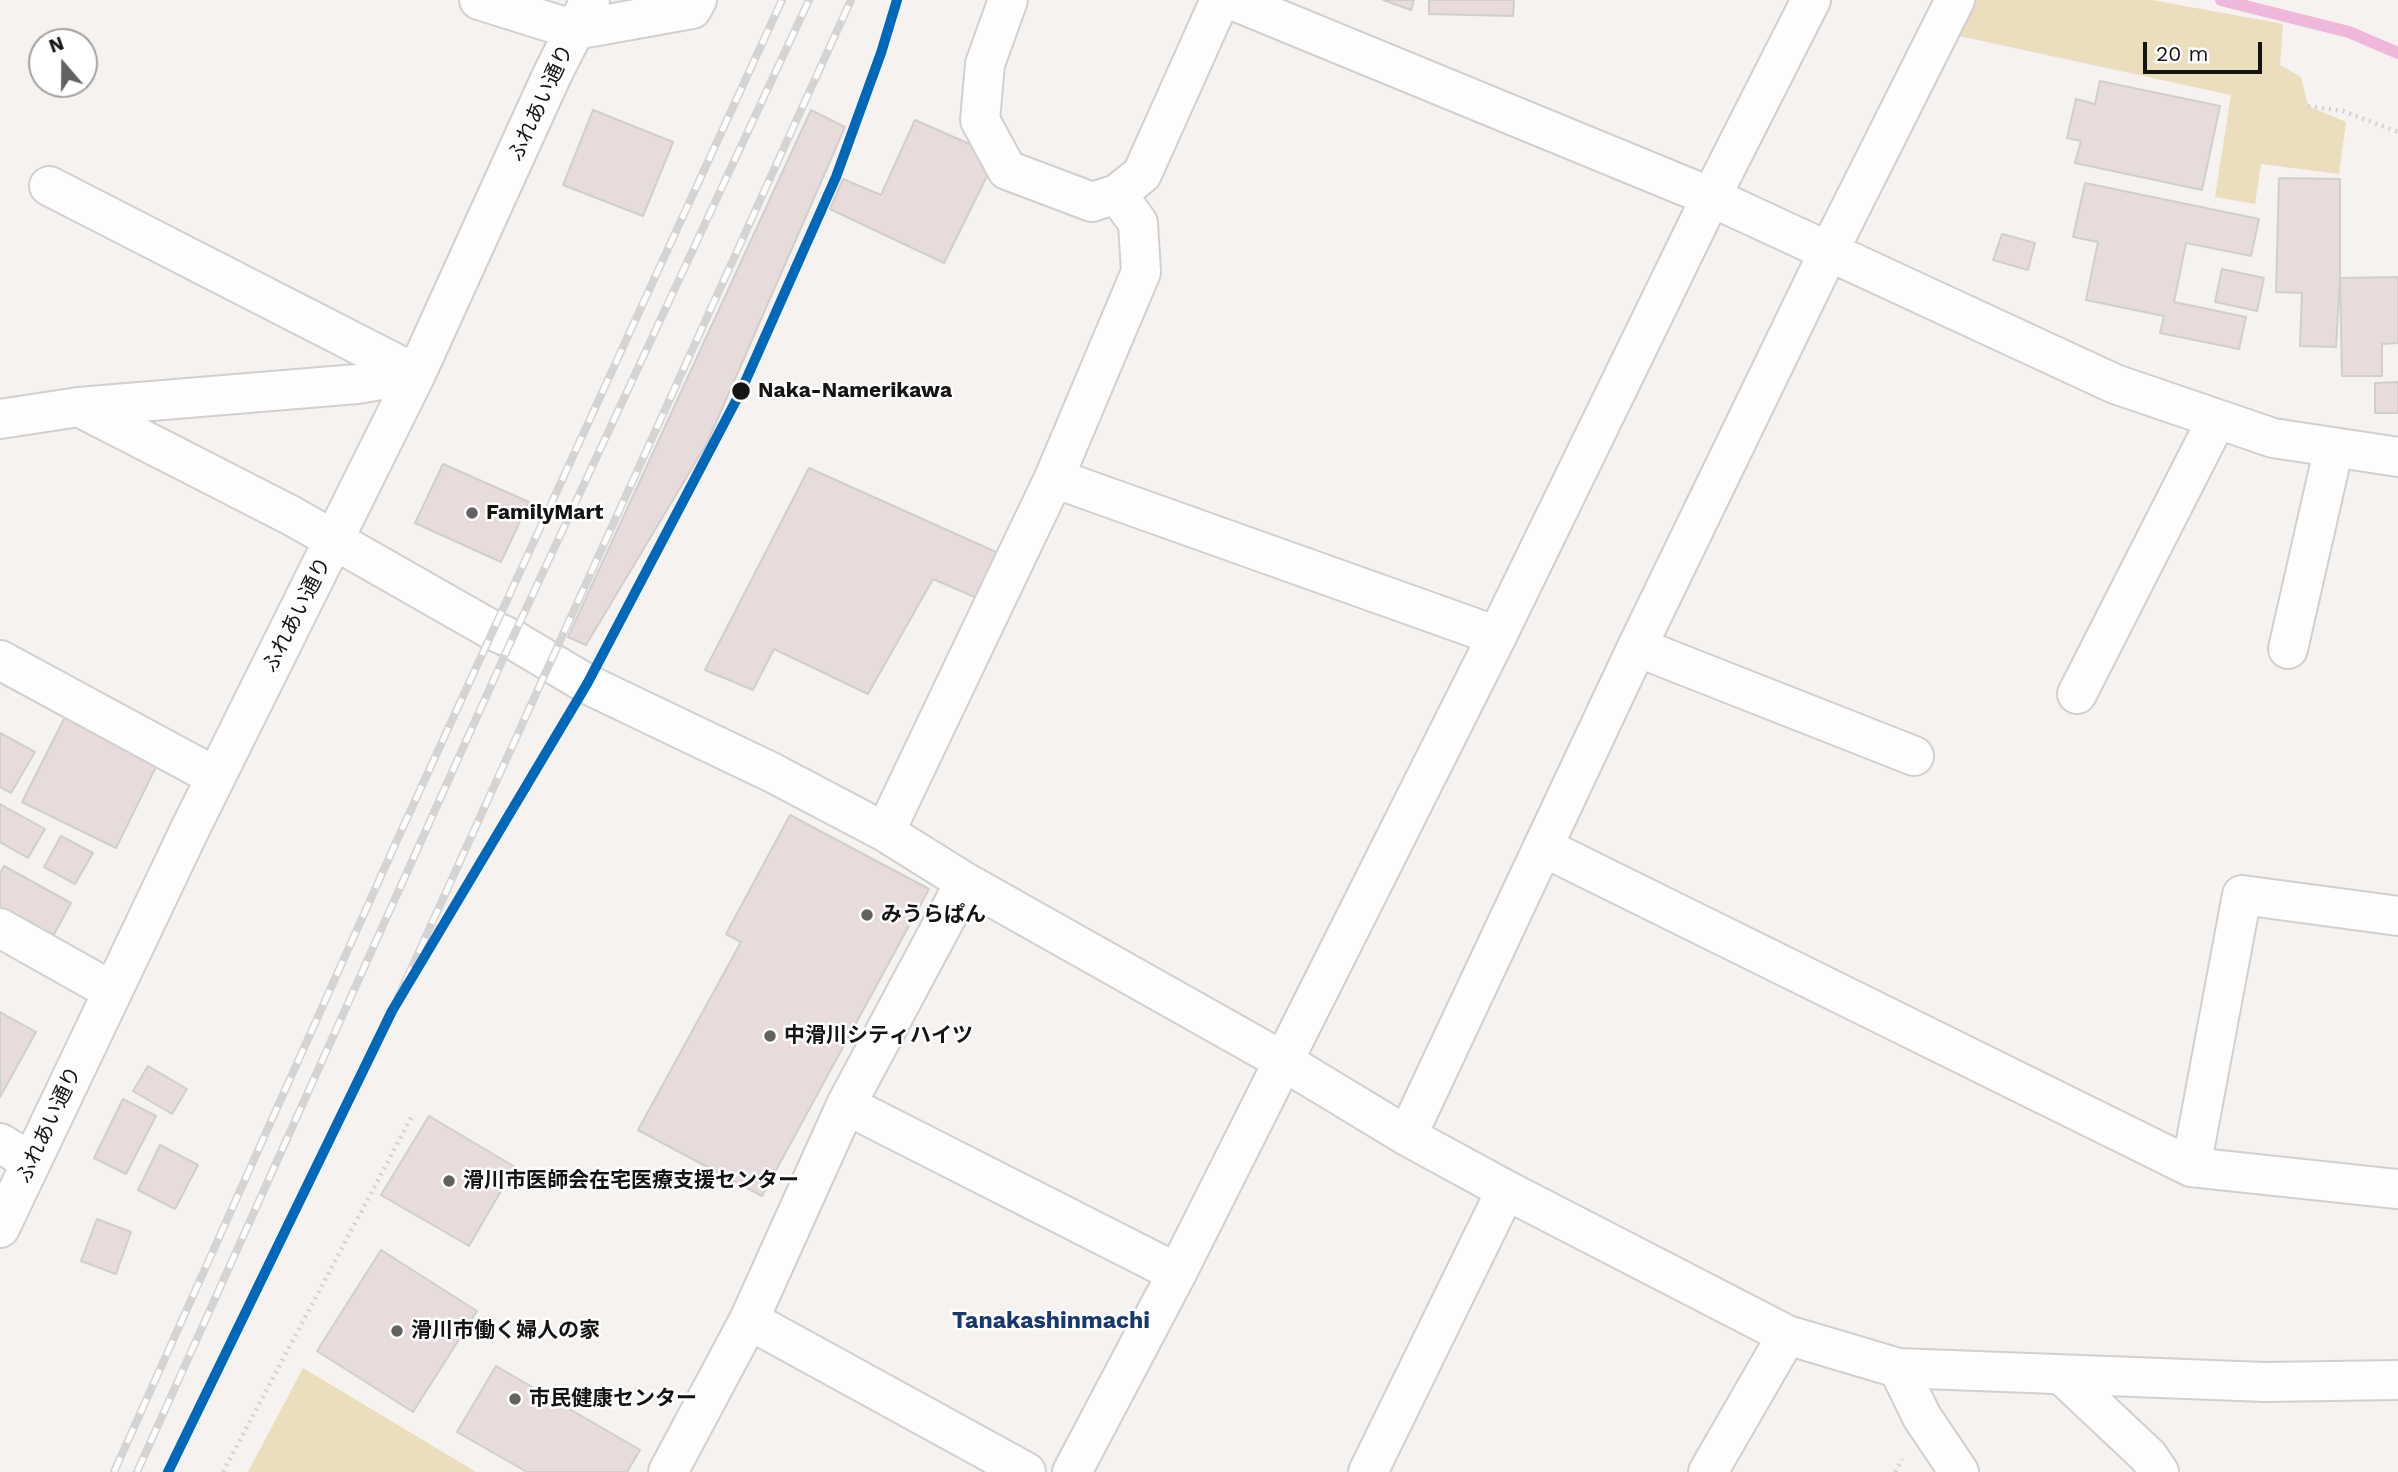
<!DOCTYPE html>
<meta charset="utf-8">
<style>
body{margin:0}
#map{position:relative;width:2398px;height:1472px;overflow:hidden;background:#f5f2f0;font-family:"Work Sans",sans-serif}
canvas{display:block}
.north{position:absolute;left:28px;top:28px;width:70px;height:70px;box-sizing:border-box;background:#fff;border:2px solid #a2a1a1;border-radius:50%;rotate:340deg;font-size:19px;font-weight:700;line-height:28px;text-align:center;color:#161413}
.north::after{content:'';display:block;margin:auto;width:24px;height:32px;background:#646260;clip-path:polygon(50% 0,100% 100%,50% 72%,0 100%)}
.scale{position:absolute;left:2143px;top:42px;width:119px;height:32px;box-sizing:border-box;border:4px solid #161413;border-top:0;padding-left:9px;font-size:21px;line-height:24px;white-space:nowrap;color:#161413;-webkit-text-stroke:5px #fff;paint-order:stroke}
</style>
<div id="map">
<canvas width="2398" height="1472"></canvas>
<div class="north">N</div>
<div class="scale">20 m</div>
</div>
<script>
const context = document.querySelector('canvas').getContext('2d');
context.lineJoin = 'round';
function fillPath(path, color) { context.fillStyle = color; context.fill(path, 'evenodd'); }
const toPath = rows => new Path2D(rows.map(r => 'M' + r).join(''));
function trace(path, color, width, dash) { context.strokeStyle = color; context.lineWidth = width; context.lineCap = dash ? 'butt' : 'round'; context.setLineDash(dash || []); context.stroke(path); }
function drawText(font, color, halo, rows, align = 'center') {
  context.font = font + ' "Work Sans","Noto Sans JP",sans-serif'; context.lineWidth = 5; context.setLineDash([]); context.textBaseline = 'middle'; context.strokeStyle = halo; context.fillStyle = color; for (const [text, x, y, turn = 0] of rows) {
    context.save(); context.translate(x, y); context.rotate((+turn || 0) * Math.PI / 180); context.textAlign = isNaN(turn) ? turn : align; if (halo) context.strokeText(text, 0, 0); context.fillText(text, 0, 0); context.restore();
  }
}
fillPath(toPath([
 [1977,0,2152,0,2283,24,2280,65,2301,77,2308,106,2346,122,2339,174,2261,164,2255,204,2215,197,2231,95,1959,36],
 [303,1368,476,1472,248,1472]
]), '#ebdebc');
trace(toPath([
 [2221,0,2349,32,2398,53]
]), '#efb8da', 12);
const building = toPath([
 [1383,0,1414,0,1411,10,1383,0],
 [1429,0,1514,0,1513,16,1429,14,1429,0],
 [2100,81,2220,106,2202,190,2075,163,2081,141,2067,138,2076,99,2095,104,2100,81],
 [593,110,673,142,643,216,563,185,593,110],
 [811,110,845,127,707,443,586,645,568,637,811,110],
 [915,120,997,156,944,263,830,209,843,179,881,195,915,120],
 [2279,178,2340,179,2340,278,2336,347,2300,346,2302,293,2276,292,2279,178],
 [2085,183,2259,219,2251,256,2186,243,2174,302,2246,317,2239,349,2160,333,2164,316,2086,300,2098,242,2073,237,2085,183],
 [2002,234,2035,243,2028,270,1993,260,2002,234],
 [2222,269,2264,278,2257,311,2215,302,2222,269],
 [2398,277,2398,343,2382,344,2382,376,2342,376,2340,278,2398,277],
 [2398,382,2398,413,2375,413,2375,383,2398,382],
 [443,464,529,502,501,562,415,523,443,464],
 [809,468,1005,556,984,601,933,579,868,694,774,649,753,690,705,670,809,468],
 [66,715,159,761,116,848,22,802,66,715],
 [0,733,35,752,11,793,0,787,0,733],
 [0,804,45,829,28,858,0,842,0,804],
 [790,815,929,889,762,1196,638,1130,741,942,726,934,790,815],
 [61,836,93,853,75,884,44,867,61,836],
 [4,866,71,903,52,938,0,910,0,873,4,866],
 [0,1012,36,1032,0,1097,0,1012],
 [148,1066,187,1089,172,1114,133,1091,148,1066],
 [123,1099,156,1116,126,1174,94,1158,123,1099],
 [429,1116,515,1167,469,1246,381,1195,429,1116],
 [160,1145,198,1165,175,1209,138,1190,160,1145],
 [97,1219,131,1232,116,1274,81,1261,97,1219],
 [381,1250,477,1311,413,1412,317,1351,381,1250],
 [496,1366,640,1450,627,1472,527,1472,457,1432,496,1366]
]);
fillPath(building, '#e7dbdc');
trace(building, '#d1cfce', 2);
const minor = toPath([
 [479,0,575,30,692,9,697,0],
 [1008,0,985,64,980,120,1007,170,1092,202,1117,194,1142,174,1220,0],
 [1232,0,1711,197,2115,384,2273,438,2398,457],
 [49,186,416,374],
 [79,407,292,516,492,630,512,639,587,684,773,773,885,832,965,882,1283,1061,1407,1136,1506,1190,1787,1335,1898,1368,2265,1382,2398,1380],
 [0,419,79,407,357,384,416,374],
 [1054,478,1497,636],
 [1637,647,1914,756],
 [2288,649,2334,447],
 [0,660,216,777],
 [2077,694,2217,419],
 [885,832,1054,478,1141,272,1138,223,1117,194],
 [1543,847,2191,1167,2398,1189],
 [0,928,112,991],
 [846,1105,1177,1273],
 [1407,1136,1637,647,1829,251,1955,0],
 [0,1143,31,1162],
 [2191,1167,2242,895,2398,916],
 [0,1228,191,827,416,374,552,75,590,0],
 [749,1320,1026,1472],
 [1898,1368,1922,1417,1959,1472],
 [2062,1375,2148,1456,2159,1472],
 [668,1472,749,1320,846,1105,965,882],
 [1072,1472,1177,1273,1300,1028,1497,636,1711,197,1811,0],
 [1368,1472,1506,1190],
 [1708,1472,1787,1335]
]);
trace(minor, '#d2d0cf', 42);
trace(toPath([
 [2308,106,2343,111,2398,132],
 [223,1472,412,1116],
 [1895,1472,1902,1459]
]), '#d2d2d1', 4.5, [2, 5]);
trace(minor, '#fefdfd', 38);
const rail = toPath([
 [392,1011,851,0],
 [114,1472,398,838,782,0],
 [137,1472,512,639,809,0]
]);
trace(rail, '#d5d4d4', 8);
trace(rail, '#fff', 5, [16]);
trace(toPath([
 [168,1472,392,1011,587,684,741,391,836,177,881,53,897,0]
]), '#0068b9', 10);
for (const [x, y, r, color] of [
 [741,391,10,"#161413"],
 [472,513,7,"#646260"],
 [867,915,7,"#646260"],
 [770,1036,7,"#646260"],
 [449,1181,7,"#646260"],
 [397,1331,7,"#646260"],
 [515,1399,7,"#646260"]
]) { const dot = new Path2D(); dot.arc(x, y, r, 0, 2 * Math.PI); context.fillStyle = color; context.fill(dot); trace(dot, '#fff', 2.5); }
drawText('21px', '#161413', '#fff', [
 ["ふれあい通り",541,103,-65],
 ["ふれあい通り",297,615,-63],
 ["ふれあい通り",49,1125,-65]
]);
drawText('bold 21px', '#161413', '#fff', [
 ["Naka-Namerikawa",758,391]
], 'left');
drawText('bold 21px', '#161413', '#fff', [
 ["FamilyMart",486,513],
 ["みうらぱん",881,915],
 ["中滑川シティハイツ",784,1036],
 ["滑川市医師会在宅医療支援センター",463,1181],
 ["滑川市働く婦人の家",411,1331],
 ["市民健康センター",529,1399]
], 'left');
drawText('bold 23px', '#18396e', '#fff', [
 ["Tanakashinmachi",1051,1321]
]);
</script>
